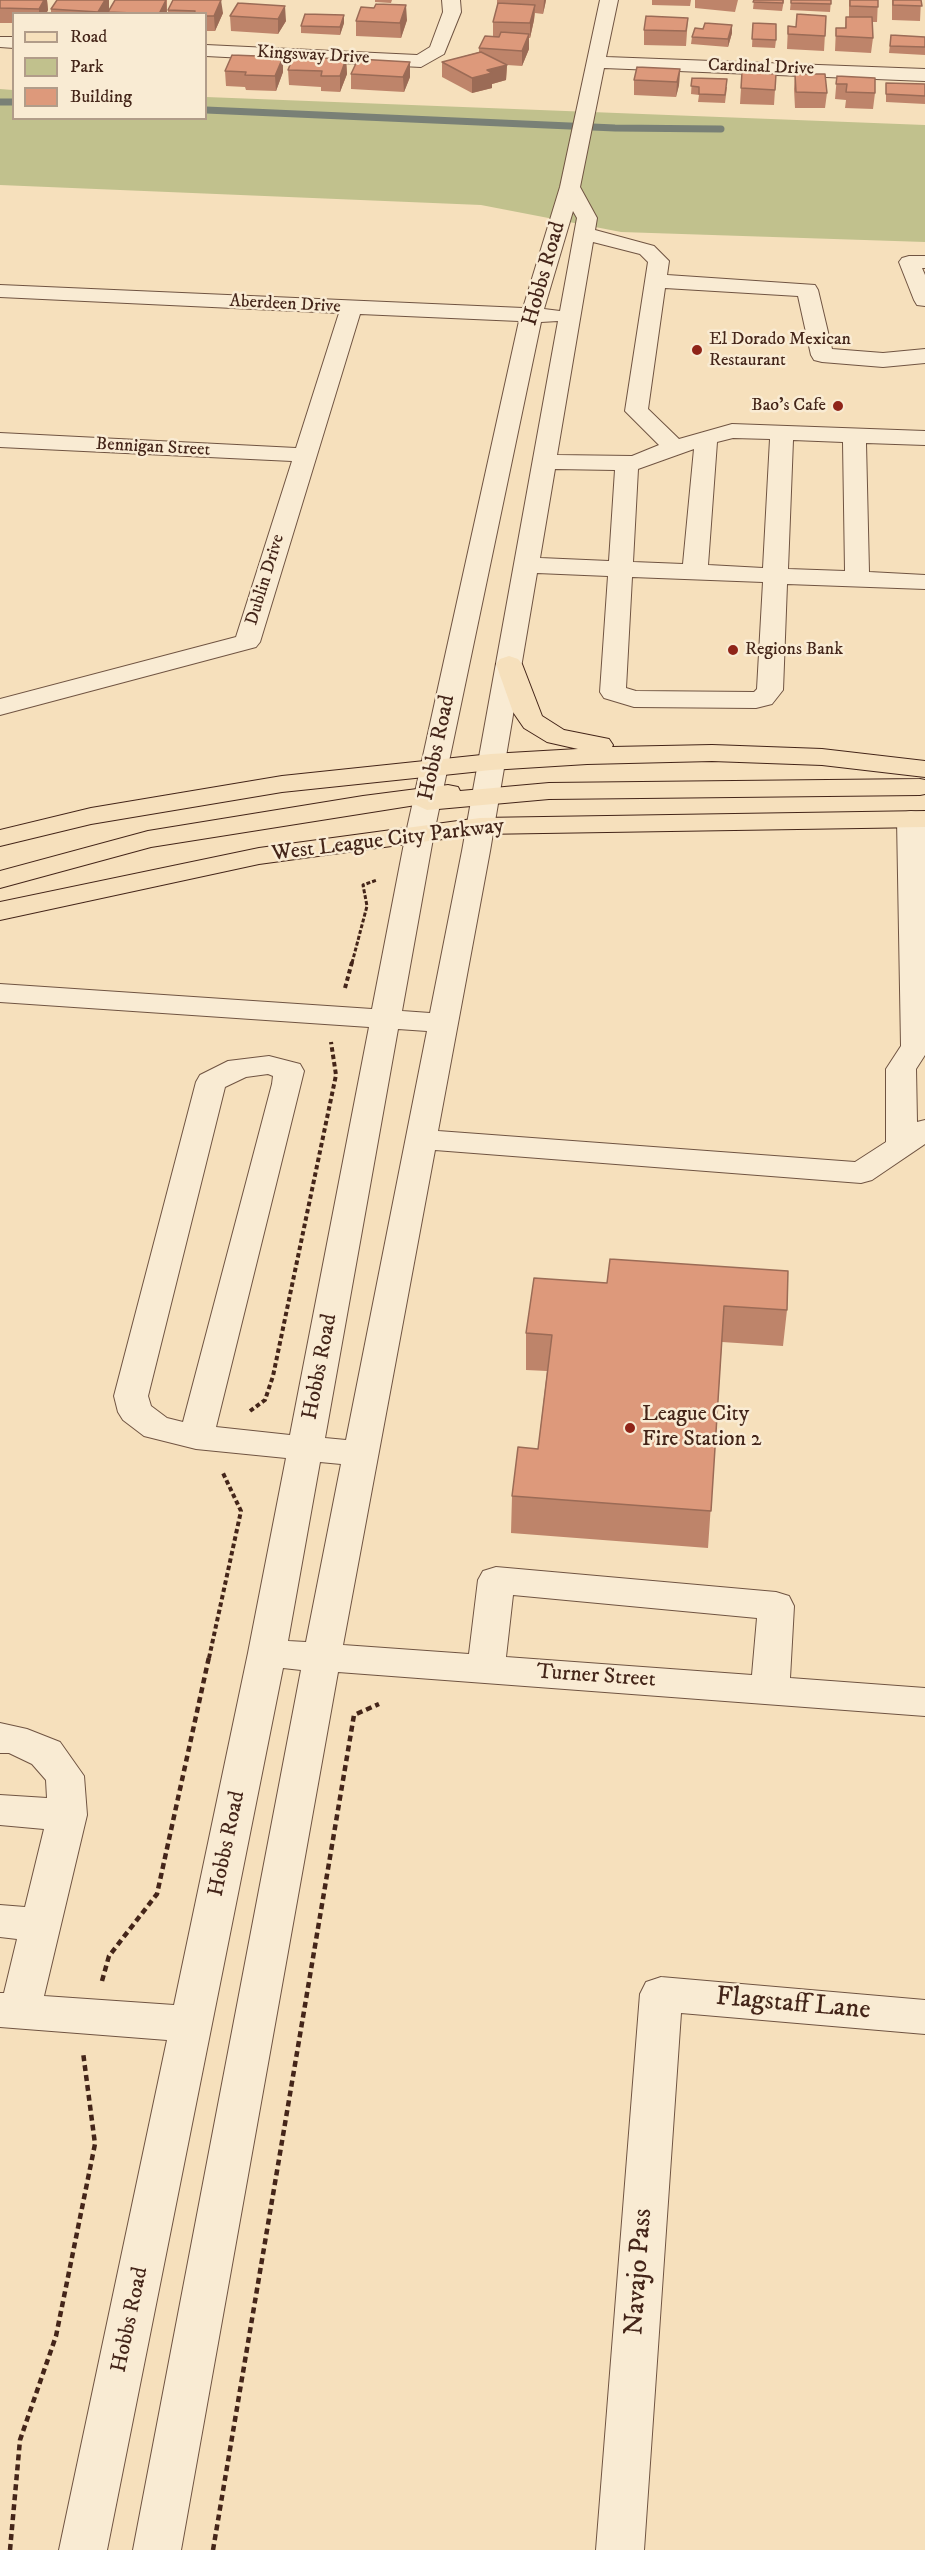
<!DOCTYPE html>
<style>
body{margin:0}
#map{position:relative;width:925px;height:2550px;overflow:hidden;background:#f6e0bc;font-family:"IM FELL DW Pica",serif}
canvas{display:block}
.legend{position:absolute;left:12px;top:12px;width:195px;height:108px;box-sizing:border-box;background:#f9ebd3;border:2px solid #b19c89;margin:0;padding:8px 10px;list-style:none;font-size:18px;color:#442519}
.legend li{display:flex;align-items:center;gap:12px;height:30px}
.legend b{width:30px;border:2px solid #b19c89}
</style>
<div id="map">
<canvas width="925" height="2550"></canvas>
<ul class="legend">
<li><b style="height:8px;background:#f6e0bc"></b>Road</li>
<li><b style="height:16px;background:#c1c18d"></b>Park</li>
<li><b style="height:16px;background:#dd997b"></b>Building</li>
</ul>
</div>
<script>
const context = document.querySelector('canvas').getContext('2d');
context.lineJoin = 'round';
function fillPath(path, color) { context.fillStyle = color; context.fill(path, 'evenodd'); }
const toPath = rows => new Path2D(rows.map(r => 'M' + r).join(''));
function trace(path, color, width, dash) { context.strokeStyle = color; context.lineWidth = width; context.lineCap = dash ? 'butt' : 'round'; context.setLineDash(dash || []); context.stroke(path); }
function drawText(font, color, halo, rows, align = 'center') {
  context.font = font + ' "IM FELL DW Pica",serif'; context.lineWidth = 5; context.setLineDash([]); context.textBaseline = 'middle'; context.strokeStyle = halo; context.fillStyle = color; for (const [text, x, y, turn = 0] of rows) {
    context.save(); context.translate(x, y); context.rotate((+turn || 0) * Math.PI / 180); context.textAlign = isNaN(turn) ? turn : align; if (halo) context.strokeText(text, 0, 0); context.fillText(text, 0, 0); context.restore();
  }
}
fillPath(toPath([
 [0,89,13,90,14,118,206,118,206,97,925,125,925,242,621,232,481,205,0,185]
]), '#c1c18d');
trace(toPath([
 [0,102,14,102],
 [206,110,615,128,721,129]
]), '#798076', 7);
const minor = toPath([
 [442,0,460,0,461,12,444,54,421,67,206,56,206,45,417,55,430,47,443,12,442,0],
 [600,0,618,0,606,57,925,69,925,81,604,68,580,187,597,218,595,230,654,246,669,261,667,275,815,285,818,290,832,349,883,353,925,349,925,363,883,367,822,362,814,360,811,355,798,296,665,288,648,409,679,439,732,424,925,431,925,445,866,443,869,572,925,575,925,589,787,584,783,690,772,704,756,708,634,707,604,698,600,692,608,576,537,573,490,851,438,1131,855,1162,886,1142,886,1069,901,1046,897,819,901,813,911,811,921,813,925,819,925,1055,916,1069,917,1122,925,1120,925,1144,872,1180,861,1183,435,1150,343,1645,469,1654,478,1580,483,1571,496,1567,776,1592,789,1596,794,1606,790,1678,925,1688,925,1716,338,1672,181,2550,133,2550,301,1670,283,1668,107,2550,59,2550,167,2040,0,2027,0,1993,4,1993,17,1939,0,1937,0,1905,25,1907,44,1829,0,1825,0,1795,47,1798,46,1780,32,1764,9,1753,0,1753,0,1723,27,1729,60,1742,84,1776,87,1815,44,1996,174,2005,248,1653,286,1458,196,1449,144,1436,123,1420,118,1412,114,1396,196,1082,200,1075,228,1061,269,1056,300,1064,304,1071,216,1427,290,1435,369,1027,0,1002,0,984,372,1009,406,833,519,321,360,314,260,642,256,647,0,715,0,699,236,637,292,461,0,447,0,433,296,448,339,313,0,297,0,285,523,308,560,187,600,0],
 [573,211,577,218,560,311,544,309,573,211],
 [593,242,640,254,648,262,625,411,659,445,632,456,557,455,593,242],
 [558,321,462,851,430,1013,402,1011,434,833,541,322,558,321],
 [733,438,770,439,763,568,708,565,717,442,733,438],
 [793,440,843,442,845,571,788,569,793,440],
 [694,449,683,564,633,562,638,469,694,449],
 [555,469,615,470,609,561,540,558,555,469],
 [632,577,763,582,757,689,754,692,636,691,626,688,632,577],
 [398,1029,427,1031,346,1440,325,1438,398,1029],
 [268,1074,273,1076,272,1084,183,1422,167,1418,151,1406,148,1396,225,1087,246,1077,268,1074],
 [320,1462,341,1464,306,1642,288,1641,320,1462],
 [513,1595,757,1618,752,1675,506,1657,513,1595],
 [0,37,14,37,14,48,0,47,0,37],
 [909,256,925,256,925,268,922,268,925,275,925,306,917,305,914,300,899,262,902,258,909,256],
 [661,1977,925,2000,925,2034,681,2013,644,2550,596,2550,640,1994,646,1982,661,1977]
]);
const major = toPath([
 [509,656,518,659,522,664,542,716,564,730,609,739,613,745,612,747,712,745,822,749,925,761,925,777,822,765,712,761,587,764,491,770,282,792,91,824,0,846,0,830,91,808,282,776,491,754,578,749,547,742,524,728,513,712,496,664,500,659,509,656],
 [920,779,925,780,925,794,920,795,549,799,427,810,416,805,151,847,0,888,0,871,148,831,363,796,448,785,458,787,460,791,549,783,920,779],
 [925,811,925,827,480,834,259,864,0,920,0,902,259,848,480,818,925,811]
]);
trace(minor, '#705442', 2);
trace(major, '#442519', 2);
trace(toPath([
 [352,963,367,906,363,885,377,880]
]), '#442519', 3, [4, 2]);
trace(toPath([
 [345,988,352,962],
 [250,1411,265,1400,273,1376,336,1075,331,1042],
 [209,1658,241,1511,222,1471]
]), '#442519', 4, [4.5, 3]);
trace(toPath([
 [102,1981,109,1956,157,1894,209,1657],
 [10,2550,20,2440,56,2336,95,2144,83,2052],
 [213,2550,354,1715,379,1704]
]), '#442519', 4.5, [6, 4]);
fillPath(minor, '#f9ebd3');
fillPath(major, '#f6e0bc');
fillPath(toPath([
 [0,0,47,0,48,10,46,14,14,14,14,23,0,23],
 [57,0,109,0,109,10,107,14,51,14,51,9],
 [167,0,167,14,108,14,108,12],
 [173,0,223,13,215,31,206,31,206,14,168,14,168,10],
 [375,0,392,0,391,3,375,2],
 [497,0,546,0,545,5,543,14,535,13,534,20,530,38,529,38,529,49,522,66,507,65,506,80,492,84,492,88,472,93,442,77,442,62,479,52,479,48,493,36,493,22,497,8],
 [652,0,691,0,690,6,652,5],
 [695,0,738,0,735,12,695,8],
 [754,0,784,0,782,11,753,9],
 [791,0,831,0,830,12,790,10],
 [849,0,878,0,877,22,872,22,873,38,871,53,835,51,836,28,845,28,846,17,849,17],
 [892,0,921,0,920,21,892,20],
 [238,3,286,21,278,34,231,31,230,16],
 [374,8,407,20,401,38,356,36,356,21],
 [344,15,344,23,340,35,301,33,301,26],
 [826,16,824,51,787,49,788,26,796,27],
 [688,18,686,46,644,45,644,30],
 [753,23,776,40,775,48,752,47],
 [703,29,732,33,728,47,691,44,692,37],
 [891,35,925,37,925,55,889,53],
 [283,57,283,72,276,91,246,90,245,87,226,86,225,71],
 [346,59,347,74,340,92,321,91,321,87,289,85,288,70],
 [680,69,679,85,676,97,634,95,634,80],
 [742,72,776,74,774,105,740,104],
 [351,74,410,77,404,92,351,89],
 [795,74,827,93,825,108,795,108,794,89],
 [837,76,875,93,873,109,845,108,846,100,835,99],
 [692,78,727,87,725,103,698,102,699,95,691,94],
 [886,83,925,84,925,104,886,102],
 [534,1278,787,1310,783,1346,722,1342,708,1548,511,1533,512,1496,538,1449,547,1371,526,1370,526,1333]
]), '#be846a');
fillPath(toPath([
 [44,0,47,0,48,10,46,14,39,14,39,9],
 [105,0,109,0,109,10,107,14,98,14,98,12],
 [166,0,167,14,159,14],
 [221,0,223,13,215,31,214,16],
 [544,0,546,0,545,5,543,14],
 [406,5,407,20,401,38,400,23],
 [535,5,534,20,530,38,530,23],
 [285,6,286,21,278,34,278,19],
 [344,15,344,23,340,35,340,27],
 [732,25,732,33,728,47,728,39],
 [529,34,529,49,522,66,522,51],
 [283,57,283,72,276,91,275,76],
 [346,59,347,74,340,92,340,76],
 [410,62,410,77,404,92,403,77],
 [507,65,506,80,492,84,492,88,472,93,472,78,487,70],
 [680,69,679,85,676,97,677,82]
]), '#9b6b56');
const building = toPath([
 [0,0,44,0,39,9,0,8,0,0],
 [57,0,105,0,98,12,51,9,57,0],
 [115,0,166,0,159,14,108,12,115,0],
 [173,0,221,0,214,16,206,16,206,14,194,14,195,11,168,10,173,0],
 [754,0,783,0,783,3,753,2,754,0],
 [791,0,831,0,831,4,791,3,791,0],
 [850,0,878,0,878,7,850,6,850,0],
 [893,0,921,0,922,6,893,5,893,0],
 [238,3,285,6,278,19,230,16,238,3],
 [498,3,535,5,530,23,493,22,498,3],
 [376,4,406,5,400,23,356,21,361,7,374,8,376,4],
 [305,14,344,15,340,27,301,26,305,14],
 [797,14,826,16,825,36,788,34,788,26,796,27,797,14],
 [646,16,688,18,686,31,644,30,646,16],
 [846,17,872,17,873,38,836,36,836,28,846,28,846,17],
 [705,23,732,25,728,39,692,37,695,28,703,29,705,23],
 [753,23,776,24,776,40,752,39,753,23],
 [501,32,529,34,522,51,479,48,485,36,499,37,501,32],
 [891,35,925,37,925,47,890,46,891,35],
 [481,52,507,65,487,70,492,73,472,78,442,62,481,52],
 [232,55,283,57,275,76,245,75,246,72,225,71,232,55],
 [293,57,346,59,340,76,321,76,322,71,288,70,293,57],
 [358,59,410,62,403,77,351,74,358,59],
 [637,67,680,69,677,82,634,80,637,67],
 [742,72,776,74,775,90,741,88,742,72],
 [795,74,825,74,827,93,796,92,795,74],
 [837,76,875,78,875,93,846,92,847,84,836,84,837,76],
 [692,78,727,79,725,95,699,94,699,87,691,86,692,78],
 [886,83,925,84,925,96,886,94,886,83],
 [610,1259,788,1271,787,1310,724,1306,711,1511,512,1496,518,1447,538,1449,552,1335,526,1333,534,1278,607,1283,610,1259]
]);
fillPath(building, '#dd997b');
trace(building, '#9b6b56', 1.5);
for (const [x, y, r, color] of [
 [697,350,6,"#8f2418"],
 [838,406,6,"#8f2418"],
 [733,650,6,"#8f2418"],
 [630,1428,6,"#8f2418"]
]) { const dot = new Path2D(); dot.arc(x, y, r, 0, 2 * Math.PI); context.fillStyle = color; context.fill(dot); trace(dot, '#f9ebd3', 2); }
drawText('18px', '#442519', '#f9ebd3', [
 ["Kingsway Drive",313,56,3],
 ["Cardinal Drive",761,68,2],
 ["Aberdeen Drive",285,305,3],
 ["Bennigan Street",153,448,3],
 ["Dublin Drive",266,580,-73]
]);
drawText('18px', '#442519', '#f9ebd3', [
 ["El Dorado Mexican",709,340],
 ["Restaurant",709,361],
 ["Bao's Cafe",826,406,"right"],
 ["Regions Bank",745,650]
], 'left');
drawText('22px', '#442519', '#f9ebd3', [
 ["Hobbs Road",545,274,-74],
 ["Hobbs Road",438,748,-78],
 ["West League City Parkway",388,841,-7],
 ["Hobbs Road",321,1367,-79],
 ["Turner Street",596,1677,4],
 ["Hobbs Road",228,1844,-78],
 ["Hobbs Road",131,2320,-78]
]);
drawText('22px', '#442519', '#f9ebd3', [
 ["League City",642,1415],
 ["Fire Station 2",642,1440]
], 'left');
drawText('27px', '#442519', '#f9ebd3', [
 ["Flagstaff Lane",793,2005,5],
 ["Navajo Pass",640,2272,-86]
]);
</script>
